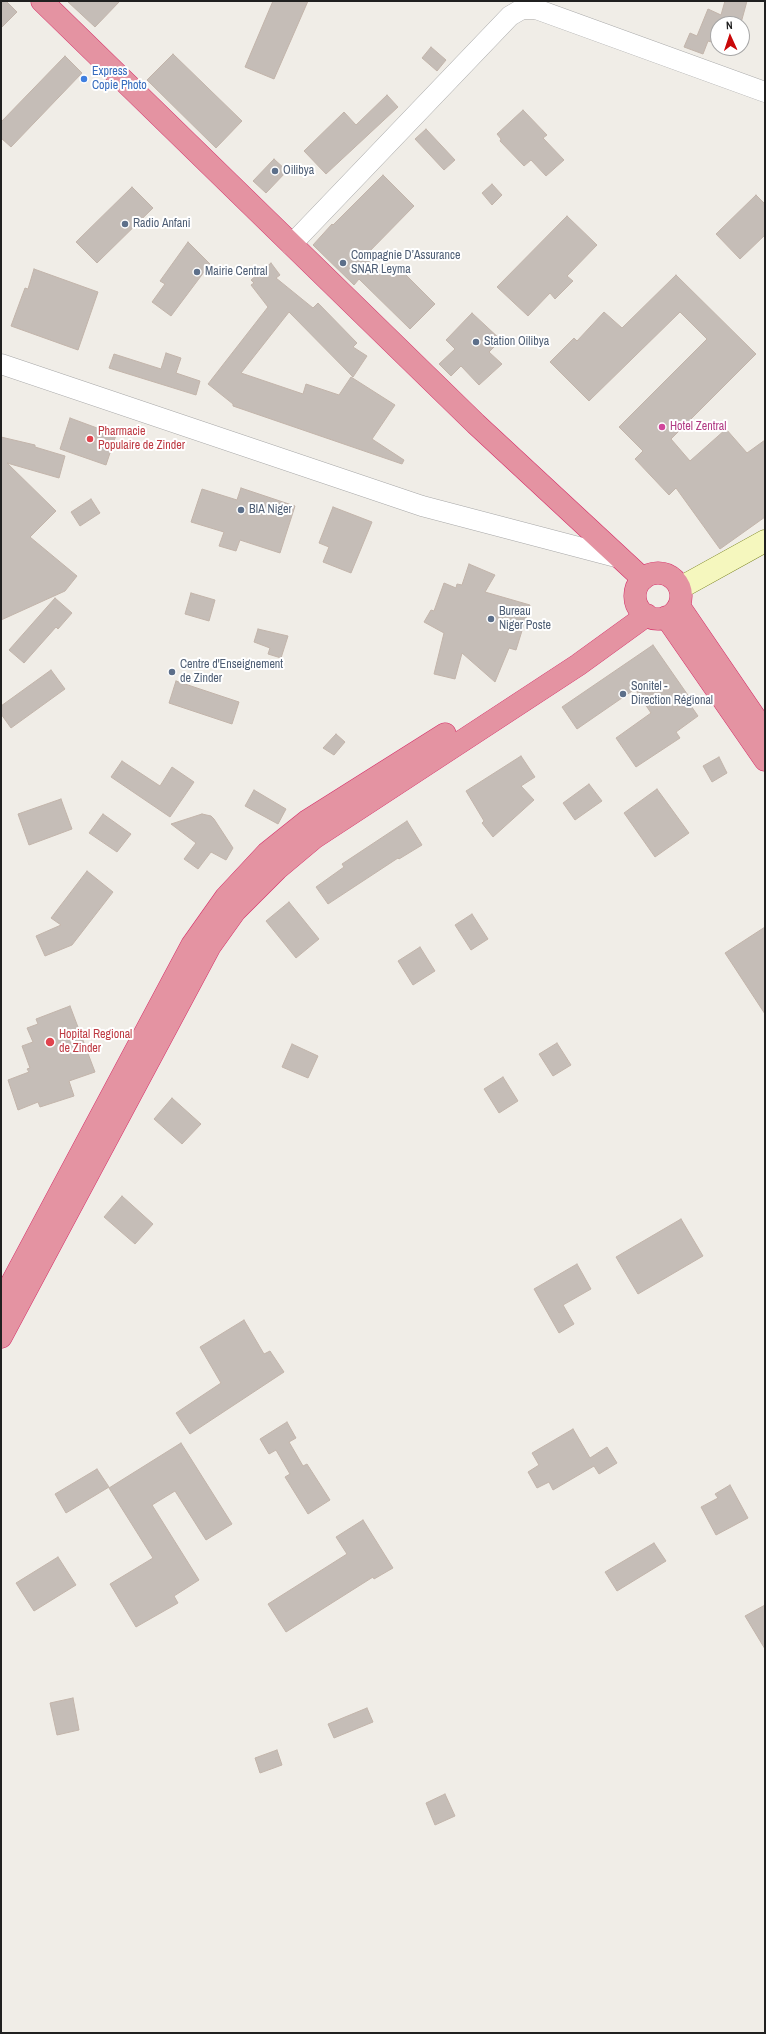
<!DOCTYPE html>
<meta charset="utf-8">
<style>
body{margin:0}
#map{position:relative;width:766px;height:2034px;overflow:hidden;background:#f0ede7;font-family:"Archivo Narrow",sans-serif}
canvas{display:block}
.frame{position:absolute;inset:0;border:2px solid #202020;pointer-events:none}
.north{position:absolute;left:710px;top:16px;width:40px;height:40px;box-sizing:border-box;background:#fff;border:1px solid #a6a6a6;border-radius:50%;rotate:357deg;font-size:11px;font-weight:700;line-height:16px;text-align:center;color:#202020}
.north::after{content:'';display:block;margin:auto;width:14px;height:18px;background:#c90809;clip-path:polygon(50% 0,100% 100%,50% 72%,0 100%)}
</style>
<div id="map">
<canvas width="766" height="2034"></canvas>
<div class="frame"></div>
<div class="north">N</div>
</div>
<script>
const context = document.querySelector('canvas').getContext('2d');
context.lineJoin = 'round';
function fillPath(path, color) { context.fillStyle = color; context.fill(path, 'evenodd'); }
const toPath = rows => new Path2D(rows.map(r => 'M' + r).join(''));
function trace(path, color, width, dash) { context.strokeStyle = color; context.lineWidth = width; context.lineCap = dash ? 'butt' : 'round'; context.setLineDash(dash || []); context.stroke(path); }
function drawText(font, color, halo, rows, align = 'center') {
  context.font = font + ' "Archivo Narrow",sans-serif'; context.lineWidth = 4; context.setLineDash([]); context.textBaseline = 'middle'; context.strokeStyle = halo; context.fillStyle = color; for (const [text, x, y, turn = 0] of rows) {
    context.save(); context.translate(x, y); context.rotate((+turn || 0) * Math.PI / 180); context.textAlign = isNaN(turn) ? turn : align; if (halo) context.strokeText(text, 0, 0); context.fillText(text, 0, 0); context.restore();
  }
}
const building = toPath([
 [1,1,6,1,17,12,1,28,1,1],
 [67,1,120,1,95,27,67,1],
 [273,1,308,1,274,79,245,67,273,1],
 [725,1,747,1,741,23,743,24,718,24,718,44,708,41,703,54,684,47,690,33,697,36,708,9,721,15,725,1],
 [431,47,446,60,437,71,422,58,431,47],
 [173,54,242,121,216,148,147,80,173,54],
 [65,56,82,73,11,147,1,138,1,122,65,56],
 [387,95,398,107,326,174,304,151,344,112,356,125,387,95],
 [523,110,547,135,543,138,564,160,546,176,531,160,524,166,500,141,501,139,497,134,523,110],
 [426,129,455,160,444,170,415,139,426,129],
 [274,159,287,171,266,193,253,181,274,159],
 [383,175,414,206,364,257,384,275,395,264,435,304,410,329,359,279,354,285,313,245,332,224,333,225,383,175],
 [492,184,502,195,492,205,482,193,492,184],
 [132,187,153,208,97,263,76,242,132,187],
 [756,195,765,204,765,235,740,259,716,234,756,195],
 [567,216,597,245,567,276,573,281,555,299,550,293,528,316,497,287,567,216],
 [188,242,210,264,171,316,152,302,165,284,160,281,188,242],
 [271,263,280,275,276,278,313,308,318,303,357,343,353,347,367,356,353,377,289,312,241,373,303,394,306,384,339,395,351,377,395,405,372,439,404,460,402,464,233,406,233,404,208,384,268,307,251,285,254,283,251,280,271,263],
 [34,269,98,292,78,350,11,326,25,288,28,289,34,269],
 [676,275,756,354,671,439,690,461,726,429,747,453,765,440,765,517,720,549,676,488,669,495,635,459,643,451,619,427,707,339,680,312,589,401,550,362,574,338,577,341,604,312,622,328,676,275],
 [472,313,501,340,489,352,502,364,479,385,461,366,451,376,439,364,455,349,446,340,472,313],
 [166,353,181,358,176,373,200,381,196,395,109,368,114,354,161,369,166,353],
 [70,418,116,435,106,465,60,449,70,418],
 [1,437,35,445,35,447,65,456,59,478,7,463,56,511,30,537,77,576,65,591,1,620,1,437],
 [241,488,295,506,280,553,240,540,236,551,219,546,224,532,191,522,202,489,237,500,241,488],
 [91,499,100,513,80,526,71,512,91,499],
 [333,507,372,522,351,573,323,562,329,547,319,543,333,507],
 [469,564,495,575,485,592,530,605,516,650,509,648,495,682,462,653,455,679,434,674,444,633,424,622,431,610,434,611,444,583,456,588,457,584,462,585,469,564],
 [191,593,215,600,209,621,185,614,191,593],
 [55,598,72,613,58,629,56,627,24,663,9,650,55,598],
 [258,629,288,636,281,658,268,654,270,648,254,642,258,629],
 [653,645,692,701,689,703,698,716,676,732,680,738,636,767,616,738,651,713,635,689,577,729,562,707,653,645],
 [51,670,65,689,11,728,1,714,1,706,51,670],
 [176,681,239,702,232,724,169,703,176,681],
 [336,734,345,742,334,755,323,748,336,734],
 [521,756,535,777,521,786,534,800,493,837,482,823,484,821,466,791,521,756],
 [719,757,727,773,712,782,703,766,719,757],
 [122,761,160,786,172,767,194,782,170,817,111,777,122,761],
 [589,784,602,801,575,820,563,803,589,784],
 [657,789,689,833,655,857,624,813,657,789],
 [254,790,286,809,278,824,245,806,254,790],
 [61,799,72,829,29,845,18,814,61,799],
 [103,814,131,834,117,852,89,833,103,814],
 [202,814,211,816,214,819,233,848,226,860,211,852,198,869,184,859,196,843,171,824,202,814],
 [407,821,422,845,399,859,398,858,328,904,316,887,344,867,342,864,407,821],
 [87,871,113,892,72,945,45,956,36,936,61,925,51,918,87,871],
 [289,902,319,939,296,958,266,921,289,902],
 [472,914,488,939,471,950,455,925,472,914],
 [765,927,765,1014,725,953,765,927],
 [420,947,435,971,413,985,398,961,420,947],
 [70,1006,95,1072,69,1081,74,1096,40,1107,38,1102,18,1110,8,1080,29,1072,27,1069,30,1068,22,1046,33,1042,27,1028,38,1024,36,1019,70,1006],
 [557,1043,571,1065,553,1076,539,1054,557,1043],
 [292,1044,318,1056,308,1078,282,1067,292,1044],
 [503,1077,518,1101,499,1113,484,1089,503,1077],
 [172,1098,201,1124,182,1144,154,1119,172,1098],
 [122,1196,153,1224,135,1244,104,1217,122,1196],
 [681,1219,703,1256,638,1294,616,1257,681,1219],
 [577,1264,591,1289,563,1305,574,1324,559,1333,534,1289,577,1264],
 [244,1320,264,1354,270,1351,284,1372,190,1434,176,1413,221,1383,200,1347,244,1320],
 [287,1422,296,1438,289,1442,303,1466,307,1464,330,1500,308,1514,285,1477,290,1474,276,1450,269,1454,260,1439,287,1422],
 [573,1429,590,1458,607,1447,617,1463,599,1474,594,1466,553,1490,549,1482,537,1488,528,1472,539,1465,532,1453,573,1429],
 [181,1443,232,1524,206,1540,175,1491,152,1505,199,1580,174,1596,178,1603,136,1627,110,1584,153,1558,109,1488,181,1443],
 [97,1469,109,1487,66,1513,55,1494,97,1469],
 [730,1485,748,1518,716,1535,701,1507,718,1498,715,1494,730,1485],
 [363,1520,393,1568,374,1579,373,1577,286,1632,268,1604,347,1554,336,1537,363,1520],
 [654,1543,666,1561,617,1591,605,1572,654,1543],
 [58,1557,76,1585,34,1611,16,1583,58,1557],
 [765,1605,765,1649,745,1616,765,1605],
 [73,1698,79,1730,57,1735,50,1703,73,1698],
 [367,1708,373,1722,334,1738,328,1724,367,1708],
 [277,1750,282,1765,260,1773,255,1758,277,1750],
 [445,1794,455,1816,435,1825,426,1803,445,1794]
]);
fillPath(building, '#c5bdb7');
trace(building, '#c2b4aa', 1);
const street = toPath([
 [291,245,510,16,522,9,536,9,765,92],
 [1,364,422,506,620,558]
]);
const secondary = toPath([
 [680,588,765,541]
]);
const highway = toPath([
 [42,1,476,424,643,579],
 '635 596a23 23 0 1 1 46 0a23 23 0 1 1-46 0Z',
 [679,606,765,732],
 [666,617,765,760],
 [1,1303,192,945,226,897,267,853,307,821,445,734],
 [1,1337,210,946,235,911,277,869,314,838,578,665,647,615]
]);
trace(street, '#a7a7a7', 21);
trace(secondary, '#6a7509', 23);
trace(highway, '#d52e68', 23);
trace(street, '#fff', 20);
trace(secondary, '#f5f7be', 22);
trace(highway, '#e493a2', 22);
for (const [x, y, r, color] of [
 [84,79,4,"#3f7fe0"],
 [275,171,4,"#5c6f8a"],
 [125,224,4,"#5c6f8a"],
 [343,263,4,"#5c6f8a"],
 [197,272,4,"#5c6f8a"],
 [476,342,4,"#5c6f8a"],
 [662,427,4,"#d1479c"],
 [90,439,4,"#e0444e"],
 [241,510,4,"#5c6f8a"],
 [491,619,4,"#5c6f8a"],
 [172,672,4,"#5c6f8a"],
 [623,694,4,"#5c6f8a"],
 [50,1042,5,"#e0444e"]
]) { const dot = new Path2D(); dot.arc(x, y, r, 0, 2 * Math.PI); context.fillStyle = color; context.fill(dot); trace(dot, '#fff', 1.5); }
drawText('12px', '#366cbe', '#fff', [
 ["Express",92,72],
 ["Copie Photo",92,86]
], 'left');
drawText('12px', '#4e5e75', '#fff', [
 ["Oilibya",283,171],
 ["Radio Anfani",133,224],
 ["Compagnie D’Assurance",351,256],
 ["SNAR Leyma",351,270],
 ["Mairie Central",205,272],
 ["Station Oilibya",484,342],
 ["BIA Niger",249,510],
 ["Bureau",499,612],
 ["Niger Poste",499,626],
 ["Centre d'Enseignement",180,665],
 ["de Zinder",180,679],
 ["Sonitel -",631,687],
 ["Direction Régional",631,701]
], 'left');
drawText('12px', '#b23c85', '#fff', [
 ["Hotel Zentral",670,427]
], 'left');
drawText('12px', '#be3a42', '#fff', [
 ["Pharmacie",98,432],
 ["Populaire de Zinder",98,446],
 ["Hopital Regional",59,1035],
 ["de Zinder",59,1049]
], 'left');
</script>
